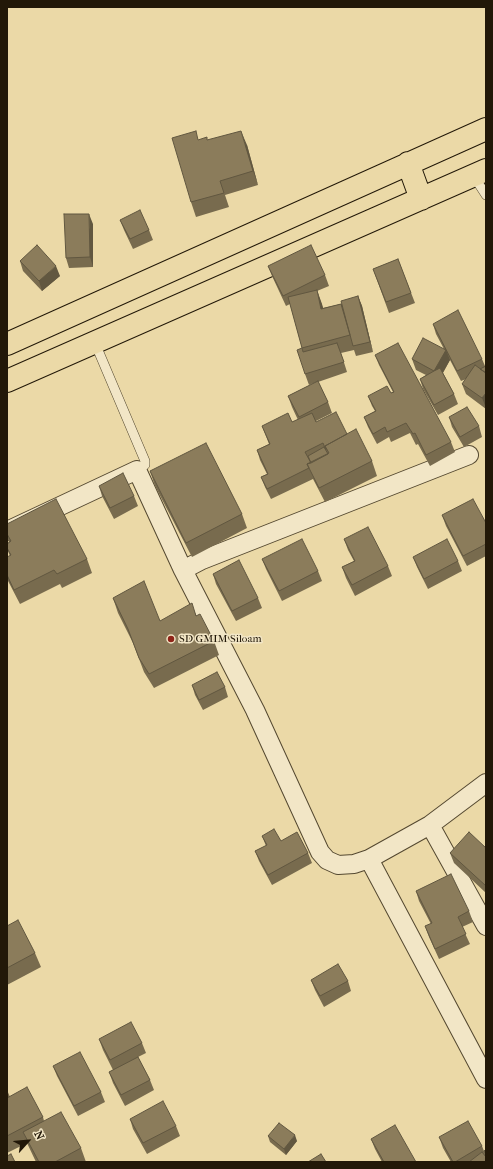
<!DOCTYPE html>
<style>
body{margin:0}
#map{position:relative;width:493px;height:1169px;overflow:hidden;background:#ebd9a7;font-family:"IM FELL French Canon",serif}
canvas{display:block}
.frame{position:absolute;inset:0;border:8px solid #221808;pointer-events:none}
.north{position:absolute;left:8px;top:1121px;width:40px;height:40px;-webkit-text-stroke:3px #f2e6c6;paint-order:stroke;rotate:63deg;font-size:11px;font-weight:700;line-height:16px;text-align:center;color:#221808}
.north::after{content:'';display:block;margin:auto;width:14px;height:18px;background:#221808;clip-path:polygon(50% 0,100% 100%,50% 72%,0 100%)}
</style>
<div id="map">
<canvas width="493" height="1169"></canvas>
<div class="frame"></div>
<div class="north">N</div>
</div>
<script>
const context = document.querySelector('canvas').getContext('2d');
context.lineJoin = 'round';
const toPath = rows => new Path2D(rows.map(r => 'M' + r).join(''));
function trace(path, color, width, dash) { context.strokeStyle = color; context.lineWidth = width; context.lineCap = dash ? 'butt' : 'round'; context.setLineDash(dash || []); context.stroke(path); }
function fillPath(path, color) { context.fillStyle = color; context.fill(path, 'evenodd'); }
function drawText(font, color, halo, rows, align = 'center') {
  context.font = font + ' "IM FELL French Canon",serif'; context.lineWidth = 3; context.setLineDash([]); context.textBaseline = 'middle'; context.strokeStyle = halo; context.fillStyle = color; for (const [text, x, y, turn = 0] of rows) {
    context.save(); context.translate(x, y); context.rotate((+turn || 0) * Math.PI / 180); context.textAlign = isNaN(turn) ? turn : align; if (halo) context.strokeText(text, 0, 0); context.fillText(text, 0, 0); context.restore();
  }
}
const service = toPath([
 [473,175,486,195],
 [95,343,145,461,145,465,137,470]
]);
const minor = toPath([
 [469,455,202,560,183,570,255,710,320,852,327,860,338,865,354,864,369,859,430,825,486,783],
 [7,531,137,470,183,570],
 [430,825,486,926],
 [369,859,486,1079]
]);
const trunk = toPath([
 [408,163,421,199],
 [7,344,486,129],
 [7,381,486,170]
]);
trace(service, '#544830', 10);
trace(minor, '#544830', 20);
trace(trunk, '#221808', 24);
trace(service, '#f2e6c6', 9);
trace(minor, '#f2e6c6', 18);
trace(trunk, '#ebd9a7', 22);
fillPath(toPath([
 [199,140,247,145,258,185,225,195,229,207,196,217,191,202],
 [120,220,149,230,153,240,133,249,124,230],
 [93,224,93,267,69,268,66,258],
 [398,259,415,303,389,313,373,269],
 [20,261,60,276,42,291,23,271],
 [268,266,325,275,329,286,317,291,323,308,341,304,358,296,362,306,373,352,356,356,354,350,341,353,347,372,318,382,328,402,332,413,316,421,316,422,347,434,372,461,377,476,325,502,313,479,271,499,265,487,261,477,267,474,260,460,257,450,269,444,262,426,292,422,298,420,292,407,288,396,316,382,309,385,305,374,302,348,290,304,286,306,272,276],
 [433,324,482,359,485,366,486,366,486,409,466,394,462,384,466,379,461,381,450,360,443,373,454,394,458,404,438,415,423,389,420,379,426,375,416,370,412,359,444,349,436,334],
 [375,355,451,442,455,452,430,466,418,444,416,445,410,433,391,442,389,437,377,444,368,427,364,417,375,411,372,406,368,396,391,393,393,392,379,365],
 [449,417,479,426,482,437,464,447,452,427],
 [150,471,242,514,247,528,192,557,155,486],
 [99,486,134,496,138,506,114,519,102,496],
 [442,515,486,523,486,556,467,566,446,526],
 [7,524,87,559,92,573,62,588,60,584,20,604,7,579,7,557,10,556,7,549,7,544,9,542,7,537],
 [344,539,388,566,392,576,355,596,346,578,342,567,354,561,348,550],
 [413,557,458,561,462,571,428,589,417,567],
 [262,559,318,571,322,581,282,601,266,569],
 [213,574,258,598,262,608,236,621,216,584],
 [113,598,160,621,197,616,214,641,219,655,154,688,144,672,133,643,118,613],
 [192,685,225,687,228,697,203,710,195,695],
 [262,836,281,841,308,853,312,863,272,885,259,861,255,851,266,846],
 [486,848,486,893,454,863,450,853],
 [416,891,469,911,473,922,462,927,470,944,439,959,429,937,425,926,431,924,419,901],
 [7,926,35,953,41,967,7,985],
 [311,980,348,981,351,991,324,1007,315,990],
 [99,1039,142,1043,146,1053,138,1057,150,1080,154,1090,125,1106,113,1083,109,1072,113,1070,103,1050],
 [53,1066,101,1092,105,1102,78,1116,57,1076],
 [7,1090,10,1097,43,1117,44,1121,81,1148,86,1162,36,1162,27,1143,7,1153],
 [130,1119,176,1126,180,1136,147,1154,133,1129],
 [268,1136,297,1141,286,1155,270,1142],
 [439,1137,482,1146,484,1151,486,1149,486,1162,451,1162,443,1148],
 [371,1139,416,1162,382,1162,375,1149]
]), '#786b4e');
fillPath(toPath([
 [241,131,247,145,258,185,253,171],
 [89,214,93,224,93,267,90,257],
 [56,266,60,276,42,291,39,281],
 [317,290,322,304,327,323,321,309],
 [358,296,362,306,373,352,370,342],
 [446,350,450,360,438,381,434,371],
 [486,393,486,408,482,398],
 [295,1135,297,1141,286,1155,284,1149]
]), '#615740');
const building = toPath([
 [196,131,198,140,207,137,207,140,241,131,253,171,220,181,224,193,191,202,172,138,196,131],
 [140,210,149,230,130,239,120,220,140,210],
 [64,214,89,214,90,257,66,258,64,214],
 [37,245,56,266,39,281,20,261,37,245],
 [311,245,325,275,283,296,268,266,311,245],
 [398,259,411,293,386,302,373,269,398,259],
 [317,290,321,309,341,304,350,335,302,348,288,297,317,290],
 [358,296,370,342,353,346,341,301,358,296],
 [458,310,482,359,457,371,433,324,458,310],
 [423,338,446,350,434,371,440,368,454,394,434,405,420,379,434,371,412,359,423,338],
 [337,343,344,362,305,374,297,350,302,348,303,352,337,343],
 [398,343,451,442,426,455,415,433,413,434,406,423,387,432,385,427,373,434,364,417,376,411,368,396,387,386,391,393,394,392,375,355,398,343],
 [475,365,486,373,486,393,482,398,462,384,475,365],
 [486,366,486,373,480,369,486,366],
 [318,381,328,402,299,417,288,396,318,381],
 [467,407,479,426,460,437,449,417,467,407],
 [336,412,347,434,325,446,326,450,323,443,305,452,311,463,307,464,309,468,267,489,261,477,268,474,257,450,270,444,262,426,288,413,292,422,312,413,316,422,336,412],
 [356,429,372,461,319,488,307,464,329,453,325,446,356,429],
 [206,443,242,514,186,543,150,471,206,443],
 [324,447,328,454,311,463,308,456,324,447],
 [123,473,134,496,110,508,99,486,123,473],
 [56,499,87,559,57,574,54,570,14,590,7,575,7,557,11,555,7,548,7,544,11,541,7,534,7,524,56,499],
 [473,499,486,523,486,544,463,556,442,515,473,499],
 [368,527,388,566,352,585,342,567,355,561,344,539,368,527],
 [302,539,318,571,279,591,262,559,302,539],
 [447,539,458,561,424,579,413,557,447,539],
 [239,560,258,598,232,611,213,574,239,560],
 [144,581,160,621,192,603,196,616,200,614,214,641,149,674,139,658,128,629,113,598,144,581],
 [217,672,225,687,199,700,192,685,217,672],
 [274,829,281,841,297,832,308,853,268,875,255,851,267,845,262,836,274,829],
 [469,832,486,848,486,886,450,853,469,832],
 [451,874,469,911,458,917,466,934,435,949,425,926,432,923,416,891,451,874],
 [18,920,35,953,7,968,7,926,18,920],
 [338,964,348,981,320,996,311,980,338,964],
 [131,1022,142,1043,110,1060,99,1039,131,1022],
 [80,1052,101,1092,74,1106,53,1066,80,1052],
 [138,1057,150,1080,121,1095,109,1072,138,1057],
 [27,1087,43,1117,7,1136,7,1098,27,1087],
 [163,1101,176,1126,143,1143,130,1119,163,1101],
 [61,1112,81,1148,55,1162,39,1162,23,1132,61,1112],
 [468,1121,482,1146,455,1162,453,1162,439,1137,468,1121],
 [279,1123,295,1135,284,1149,268,1136,279,1123],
 [395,1125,416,1162,384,1162,371,1139,395,1125],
 [486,1149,486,1154,484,1151,486,1149],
 [482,1152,486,1157,486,1162,469,1162,482,1152],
 [11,1154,15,1162,7,1162,7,1156,11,1154],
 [321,1154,326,1162,308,1162,321,1154]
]);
fillPath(building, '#8b7c5b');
trace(building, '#615740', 1);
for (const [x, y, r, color] of [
 [171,639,4,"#8f2418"]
]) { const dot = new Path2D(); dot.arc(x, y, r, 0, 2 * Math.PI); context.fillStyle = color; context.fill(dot); trace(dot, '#f2e6c6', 1.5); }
drawText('11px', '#221808', '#f2e6c6', [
 ["SD GMIM Siloam",179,639]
], 'left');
</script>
